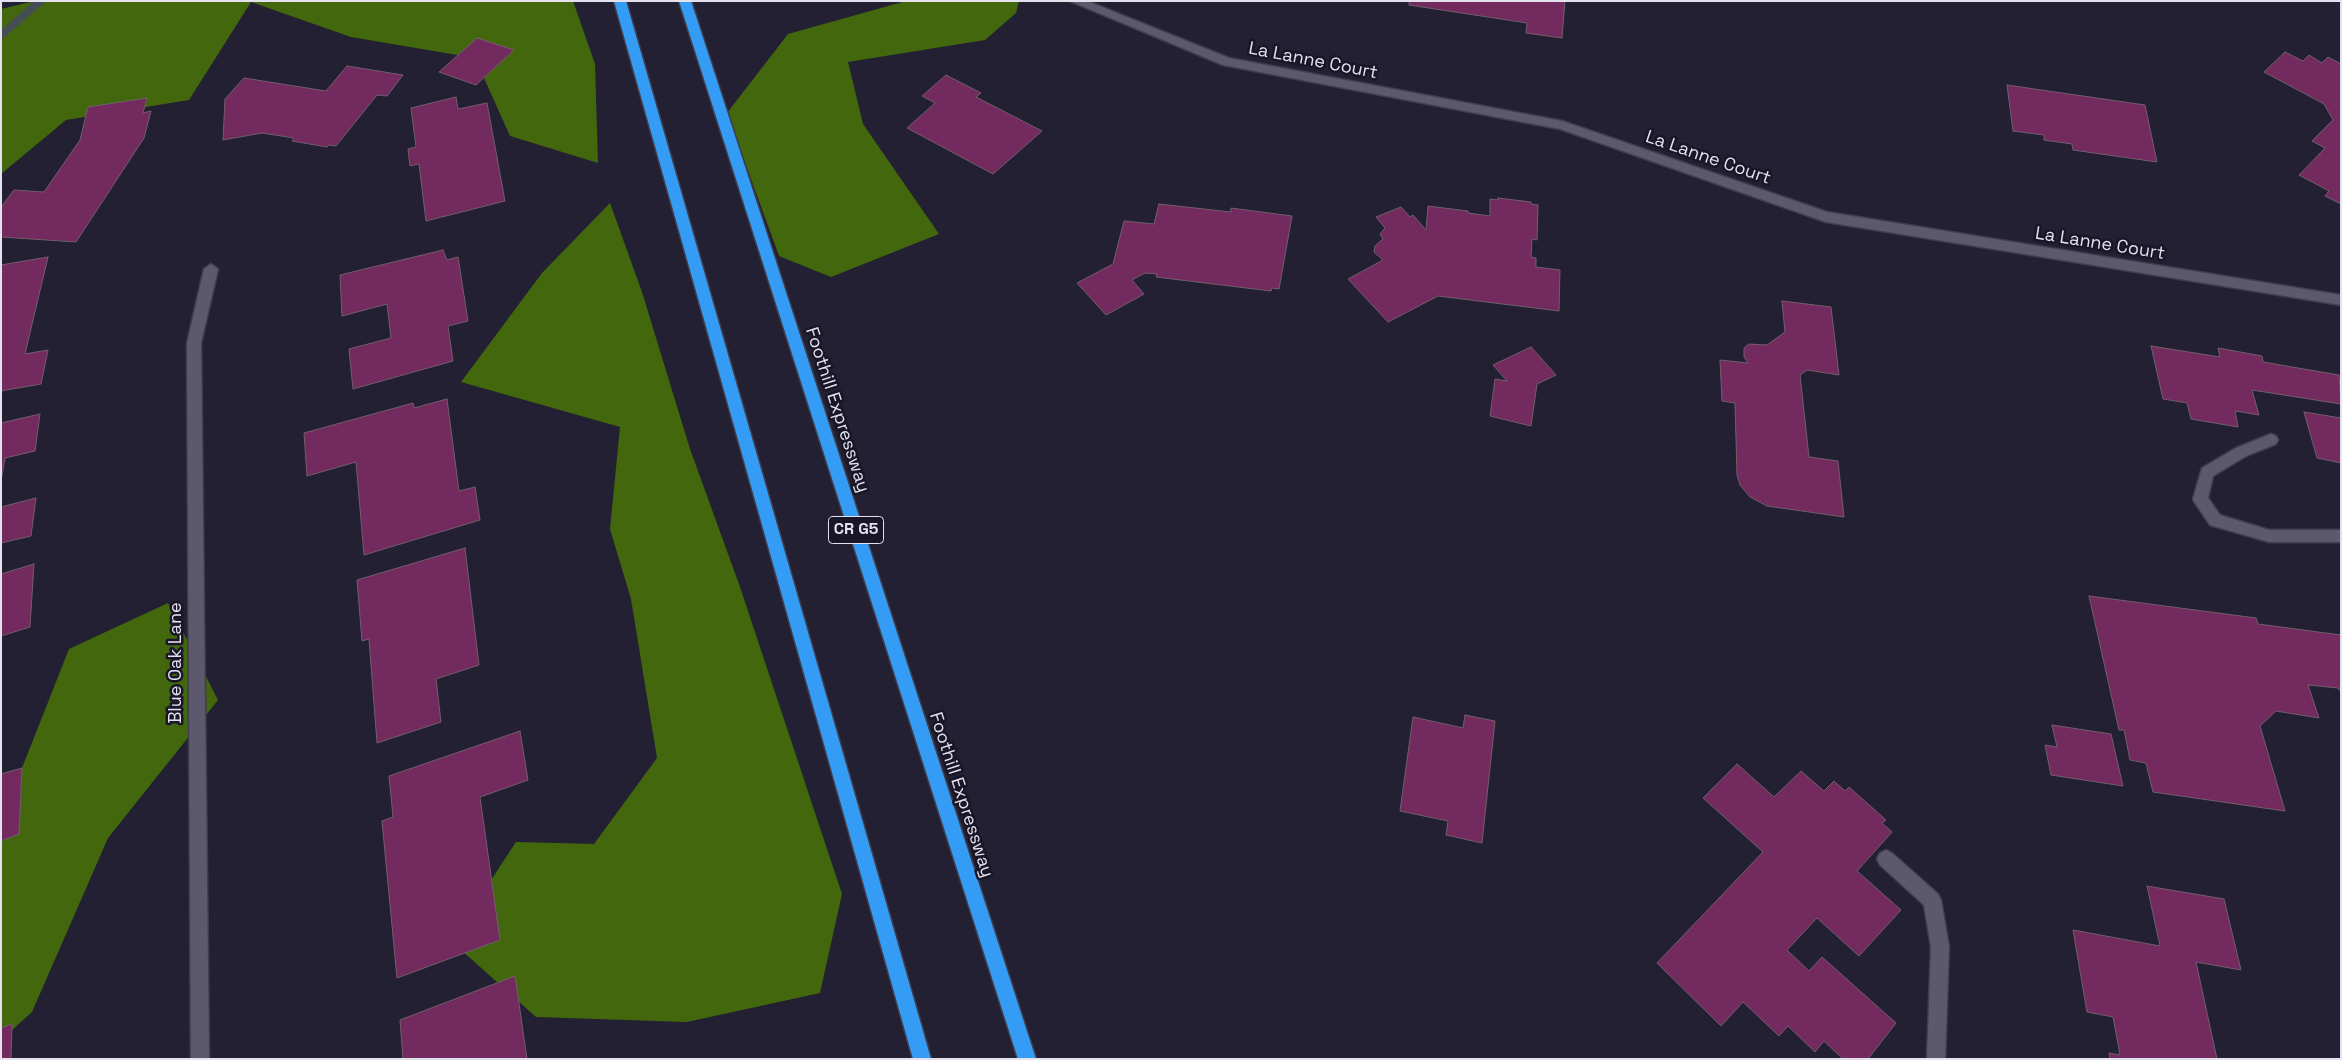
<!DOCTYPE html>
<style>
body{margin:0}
#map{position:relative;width:2342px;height:1060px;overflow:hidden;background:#222032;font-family:"Space Grotesk",sans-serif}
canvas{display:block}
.frame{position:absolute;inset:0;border:2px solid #e3e2ee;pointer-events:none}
</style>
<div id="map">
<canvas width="2342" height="1060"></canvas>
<div class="frame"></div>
</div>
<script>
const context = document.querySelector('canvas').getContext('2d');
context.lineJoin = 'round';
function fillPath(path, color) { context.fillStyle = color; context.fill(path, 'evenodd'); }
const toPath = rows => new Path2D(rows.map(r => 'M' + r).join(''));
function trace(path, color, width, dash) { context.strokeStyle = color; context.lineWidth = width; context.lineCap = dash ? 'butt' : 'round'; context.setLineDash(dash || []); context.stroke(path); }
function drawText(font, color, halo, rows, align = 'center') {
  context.font = font + ' "Space Grotesk",sans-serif'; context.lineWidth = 5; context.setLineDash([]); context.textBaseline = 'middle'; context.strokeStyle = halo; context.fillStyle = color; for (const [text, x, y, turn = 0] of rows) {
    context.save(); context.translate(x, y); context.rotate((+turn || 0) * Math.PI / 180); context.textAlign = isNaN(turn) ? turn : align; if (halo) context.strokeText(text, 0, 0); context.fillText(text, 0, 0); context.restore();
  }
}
fillPath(toPath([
 [35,1,573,1,595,64,598,163,510,136,475,58,351,37,251,2,189,100,66,120,1,174,1,9],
 [906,1,1019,1,1016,13,985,40,848,62,863,124,939,234,831,277,779,256,727,113,788,34],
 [610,203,642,292,690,449,740,587,842,894,820,993,687,1022,536,1017,451,941,516,842,594,844,657,758,631,599,610,529,620,427,461,382,542,273],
 [168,603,218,700,108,838,32,1012,1,1040,1,843,20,773,69,649]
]), '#43670d');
fillPath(toPath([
 [34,1,47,1,1,40,1,30,34,1]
]), '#454e53');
const building = toPath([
 [1409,1,1565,1,1562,38,1526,33,1527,23,1409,5,1409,1],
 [477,38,514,50,476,85,439,72,477,38],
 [2285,52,2303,61,2309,55,2322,63,2328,57,2341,64,2341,204,2325,196,2329,191,2299,175,2325,148,2312,141,2333,120,2324,104,2264,72,2285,52],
 [347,66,403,75,387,96,377,95,336,146,329,145,327,147,292,141,294,138,262,133,223,140,225,99,244,78,326,91,347,66],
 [946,75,981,93,976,97,1042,131,993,174,907,128,935,103,922,96,946,75],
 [2007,85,2145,105,2157,162,2073,150,2072,144,2044,140,2044,135,2013,131,2007,85],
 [456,97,458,109,487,103,505,201,426,221,419,164,410,166,408,149,416,147,411,108,456,97],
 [147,98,143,113,151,111,144,138,76,242,1,237,1,207,14,190,44,192,80,140,88,107,147,98],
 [1498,198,1531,202,1531,204,1538,205,1537,240,1532,239,1531,257,1536,258,1536,267,1560,270,1559,311,1438,296,1388,322,1348,279,1383,260,1374,252,1375,246,1383,239,1380,234,1385,228,1376,217,1401,207,1410,217,1413,215,1426,230,1428,206,1468,211,1468,213,1490,216,1490,199,1498,200,1498,198],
 [1159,204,1231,212,1231,208,1292,216,1279,289,1272,288,1271,291,1156,277,1157,274,1145,273,1132,280,1144,294,1106,315,1077,283,1113,264,1124,221,1154,224,1159,204],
 [443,250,447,260,458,257,468,321,448,326,453,361,353,389,349,349,391,338,387,304,342,316,340,275,443,250],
 [48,257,25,354,48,350,41,384,1,391,1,265,48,257],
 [1782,301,1831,307,1839,375,1807,370,1800,375,1809,457,1838,461,1844,517,1767,506,1750,497,1740,485,1737,475,1735,403,1722,401,1720,360,1748,363,1744,357,1744,348,1749,344,1767,345,1785,332,1782,301],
 [2151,346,2220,357,2218,348,2262,356,2263,362,2339,375,2341,404,2252,390,2259,415,2235,411,2238,427,2191,419,2187,403,2163,399,2151,346],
 [1531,347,1556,375,1537,384,1531,426,1490,416,1495,379,1507,381,1493,365,1531,347],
 [447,399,459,491,475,487,480,520,364,555,356,462,307,476,304,433,413,403,414,408,447,399],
 [2304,412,2341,418,2341,463,2317,458,2304,412],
 [40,414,35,451,5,458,1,481,1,423,40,414],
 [36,498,31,536,1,543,1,507,36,498],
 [465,548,479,665,436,679,441,722,377,743,369,639,362,641,357,580,465,548],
 [34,564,30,627,1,636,1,574,34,564],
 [2089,596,2256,618,2258,624,2341,635,2341,692,2338,688,2308,685,2319,718,2276,711,2260,726,2285,811,2153,792,2146,763,2130,760,2124,730,2119,730,2089,596],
 [1465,715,1495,721,1482,843,1446,835,1448,821,1400,811,1413,717,1463,728,1465,715],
 [2052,725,2111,734,2123,786,2051,775,2045,745,2057,747,2052,725],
 [520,731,528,780,480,797,500,940,397,978,382,821,393,817,389,776,520,731],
 [1737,764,1774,797,1801,771,1824,791,1834,781,1845,791,1849,787,1886,820,1882,823,1892,832,1857,871,1901,910,1859,956,1817,918,1787,950,1809,971,1822,957,1896,1023,1868,1059,1843,1059,1824,1041,1815,1052,1788,1026,1779,1036,1743,1002,1721,1026,1657,963,1763,852,1703,798,1737,764],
 [22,768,19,834,1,841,1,774,22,768],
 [2147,886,2224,899,2241,970,2196,962,2217,1059,2110,1059,2109,1053,2120,1055,2113,1017,2087,1012,2073,930,2160,946,2147,886],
 [515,976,527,1059,403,1059,400,1020,515,976],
 [12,1024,11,1059,1,1059,1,1028,12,1024]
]);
fillPath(building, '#722a5f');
trace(building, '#735e6c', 1);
const minor = toPath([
 [1070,1,1087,1,1229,58,1562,121,1827,212,2341,295,2341,305,1826,222,1560,129,1223,65,1070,1],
 [211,264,218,269,201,343,209,1059,191,1059,187,343,204,269,211,264],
 [2271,434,2276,436,2278,440,2276,444,2246,456,2213,476,2208,498,2220,515,2269,530,2341,530,2341,542,2269,542,2210,525,2195,503,2193,499,2202,468,2236,448,2271,434],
 [1886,850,1892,853,1938,894,1941,900,1949,947,1945,1059,1927,1059,1931,947,1924,905,1880,865,1877,859,1880,853,1886,850]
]);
const highway = toPath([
 [614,1,626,1,931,1059,913,1059,614,1],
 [679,1,691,1,1036,1059,1018,1059,679,1]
]);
trace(minor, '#403d4c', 3);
trace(highway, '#403d4c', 3);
fillPath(minor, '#5c596e');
fillPath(highway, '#359cf5');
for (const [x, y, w] of [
 [856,530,55]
]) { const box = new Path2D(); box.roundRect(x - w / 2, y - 13.5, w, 27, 4); context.fillStyle = '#191628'; context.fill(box); trace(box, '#e3e2ee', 1); }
drawText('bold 16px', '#e3e2ee', null, [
 ["CR G5",856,530]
]);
drawText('18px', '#e3e2ee', '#191628', [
 ["La Lanne Court",1313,61,11],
 ["La Lanne Court",1708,158,19],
 ["La Lanne Court",2100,244,9],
 ["Foothill Expressway",837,410,72],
 ["Blue Oak Lane",176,663,-90],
 ["Foothill Expressway",961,795,72]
]);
</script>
